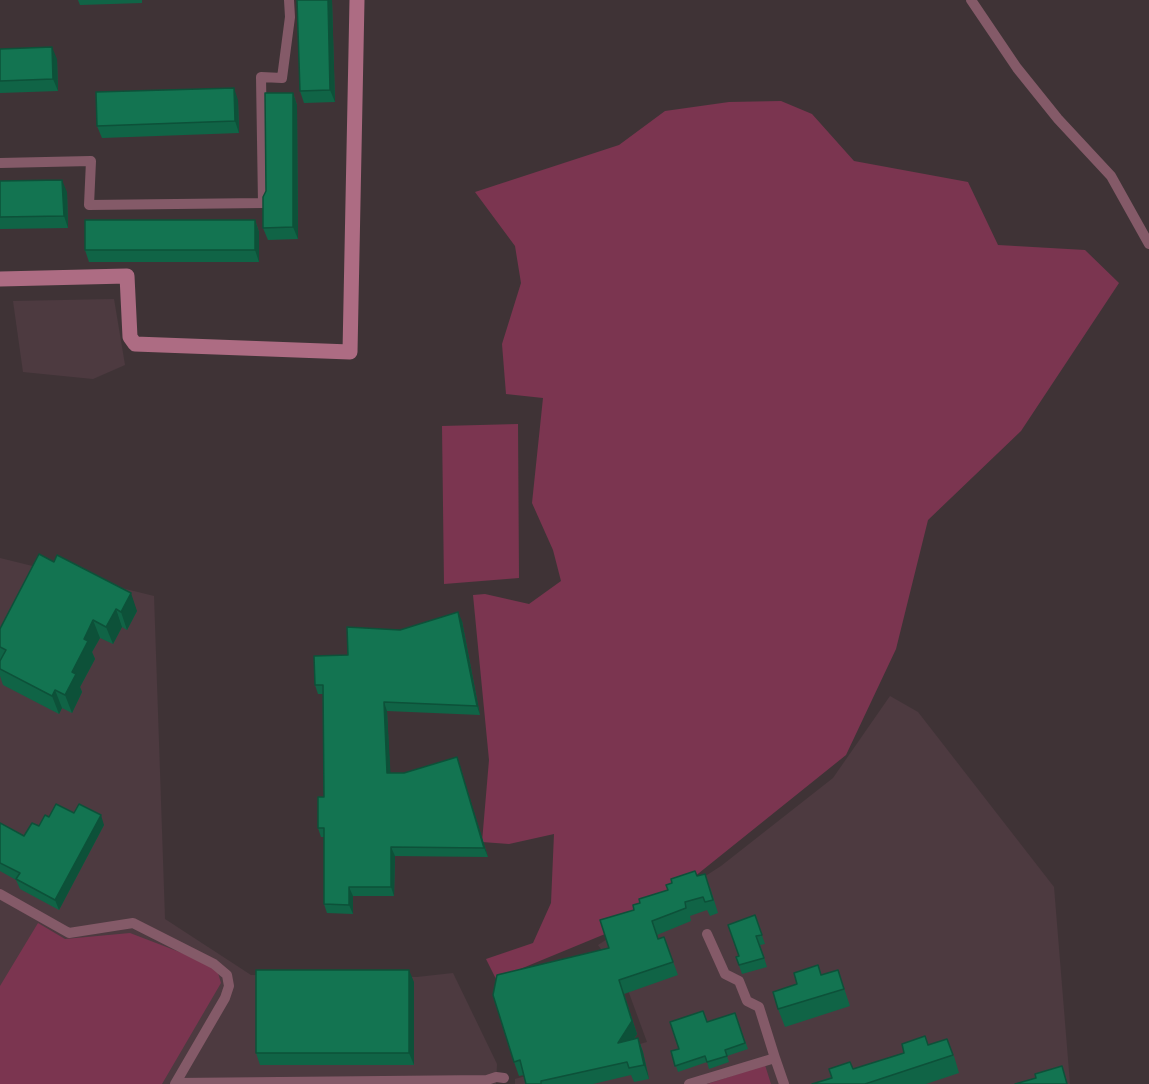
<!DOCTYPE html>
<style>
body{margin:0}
canvas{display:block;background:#3f3336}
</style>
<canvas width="1149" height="1084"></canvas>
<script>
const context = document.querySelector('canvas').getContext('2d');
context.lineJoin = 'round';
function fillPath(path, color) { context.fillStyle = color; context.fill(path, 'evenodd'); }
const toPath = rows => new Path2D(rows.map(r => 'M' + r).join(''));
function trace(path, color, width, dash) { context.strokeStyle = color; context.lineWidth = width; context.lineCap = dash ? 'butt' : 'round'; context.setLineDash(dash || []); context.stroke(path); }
fillPath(toPath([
 [114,299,125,365,93,379,23,372,13,301],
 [0,558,154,596,165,919,251,975,417,977,453,973,497,1064,496,1084,0,1084],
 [890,696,918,712,1054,887,1070,1084,515,1084,515,1079,647,1042,625,982,598,945,721,866,833,778]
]), '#4d3a40');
fillPath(toPath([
 [781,101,812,114,854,161,968,182,998,245,1085,250,1119,283,1021,431,928,520,896,649,846,755,628,930,605,934,496,979,486,959,533,943,551,903,554,834,509,844,482,842,489,760,473,595,485,594,529,604,561,581,553,550,532,503,543,398,506,394,502,344,521,283,515,246,475,192,619,145,665,111,729,102],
 [518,424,519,578,444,584,442,426],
 [38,923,65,939,130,933,216,966,221,983,162,1084,0,1084,0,986],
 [765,1065,771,1084,707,1084]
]), '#7b3550');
trace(toPath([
 [971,0,1017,68,1058,119,1111,176,1149,244],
 [0,163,91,161,89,205,263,203,261,77,282,78,290,17,289,0],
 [0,894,69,933,133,923,214,964,227,975,229,986,225,998,175,1084],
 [707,934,725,974,739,981,747,1001,759,1007,775,1058],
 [176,1083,487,1080,496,1077,504,1078],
 [689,1084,775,1058,784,1084]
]), '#845a68', 10);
trace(toPath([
 [0,279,127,276,130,337,135,344,350,352,357,0]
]), '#ad6c83', 15);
fillPath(toPath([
 [78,0,142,0,142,3,80,5],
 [332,0,335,102,304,103,300,91],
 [0,49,57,59,58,91,0,93],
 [293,93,297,105,298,239,268,240,263,228,266,191],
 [238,100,239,133,102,138,97,126],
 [0,181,67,192,68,228,0,229],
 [255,220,259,232,259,262,89,262,85,250],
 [54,562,137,611,127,630,122,627,113,644,100,638,92,652,95,659,80,687,82,692,72,713,62,708,59,714,3,685,0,676,0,629],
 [462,621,480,715,387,711,390,773,404,773,457,757,488,857,395,856,394,896,353,896,353,914,327,913,324,904,324,837,321,837,318,828,324,797,323,694,318,694,315,685,348,655,400,630],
 [74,813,104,825,59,910,20,889,16,880,0,871,0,823,24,836,39,826,49,817],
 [697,876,710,887,718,913,710,916,707,910,690,916,691,921,657,935,658,939,664,937,678,975,624,994,637,1034,634,1039,638,1038,643,1052,649,1079,634,1082,631,1075,593,1084,526,1084,524,1075,519,1076,514,1062,609,948,634,910,640,903],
 [755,915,765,944,760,945,767,967,742,974,736,957,739,956],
 [822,975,844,988,850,1006,785,1027,778,1009,797,984],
 [414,982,414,1065,260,1065,256,1053],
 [735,1013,748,1049,727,1056,729,1062,709,1069,707,1062,678,1072,671,1051,679,1049,707,1022],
 [928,1045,954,1056,959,1073,926,1084,812,1084,853,1069]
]), '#106446');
fillPath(toPath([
 [328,0,332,0,335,102,330,90],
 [52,47,57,59,58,91,53,79],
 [234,88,238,100,239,133,235,121],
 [293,93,297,105,298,239,293,227],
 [62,180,67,192,68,228,64,216],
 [255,220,259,232,259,262,255,250],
 [131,593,137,611,127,630,121,612],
 [116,609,122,627,113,644,106,627],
 [458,612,462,621,480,715,477,706],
 [93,620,100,638,92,652,95,659,80,687,82,692,72,713,65,695,84,639],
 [55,690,62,708,59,714,52,696],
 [384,702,387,711,391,782,387,773],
 [457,757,460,766,488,857,484,848],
 [101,815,104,825,59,910,55,900],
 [391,847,395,856,394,896,391,887],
 [349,887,353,896,353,914,349,905],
 [409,970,414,982,414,1065,409,1053],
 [619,980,637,1034,623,1056,618,1043],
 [638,1038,643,1052,649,1079,644,1065]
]), '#0d5139');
const building = toPath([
 [297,0,328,0,330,90,300,91,297,0],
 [52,47,53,79,0,81,0,49,52,47],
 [234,88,235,121,97,126,96,92,234,88],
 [265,93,293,93,293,227,263,228,263,197,266,191,265,93],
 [62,180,64,216,0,217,0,181,62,180],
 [85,220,255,220,255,250,85,250,85,220],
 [39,554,54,562,57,555,131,593,121,612,116,609,106,627,93,620,84,639,88,641,72,672,76,674,65,695,55,690,52,696,0,669,0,661,6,650,0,647,0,629,39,554],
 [458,612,477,706,384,702,387,773,404,773,457,757,484,848,391,847,391,887,349,887,349,905,324,904,324,828,318,828,318,797,324,797,323,685,315,685,314,656,348,655,347,627,400,630,458,612],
 [56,804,74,813,79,804,101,815,55,900,16,879,20,873,0,863,0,823,24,836,32,823,39,826,45,815,49,817,56,804],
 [695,871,697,876,705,874,713,900,705,902,703,897,685,902,686,908,652,921,658,939,664,937,673,962,619,980,632,1021,618,1043,638,1038,644,1065,629,1068,627,1062,541,1081,541,1084,526,1084,520,1060,514,1062,493,995,497,975,609,948,600,920,634,910,633,905,640,903,639,899,668,890,666,885,672,883,671,879,695,871],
 [755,915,762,935,756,936,764,958,739,965,736,957,739,956,728,925,755,915],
 [818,965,821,975,838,970,844,989,778,1009,773,992,797,984,794,973,818,965],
 [256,970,409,970,409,1053,256,1053,256,970],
 [703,1011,707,1022,735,1013,745,1043,725,1050,727,1056,707,1062,705,1056,675,1066,671,1051,679,1049,670,1022,703,1011],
 [925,1036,928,1045,947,1039,953,1055,865,1084,812,1084,832,1078,829,1069,850,1062,853,1069,904,1053,902,1044,925,1036],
 [1062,1066,1067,1084,1015,1084,1036,1078,1035,1074,1062,1066]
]);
fillPath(building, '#137451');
trace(building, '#0d5139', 1.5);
</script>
